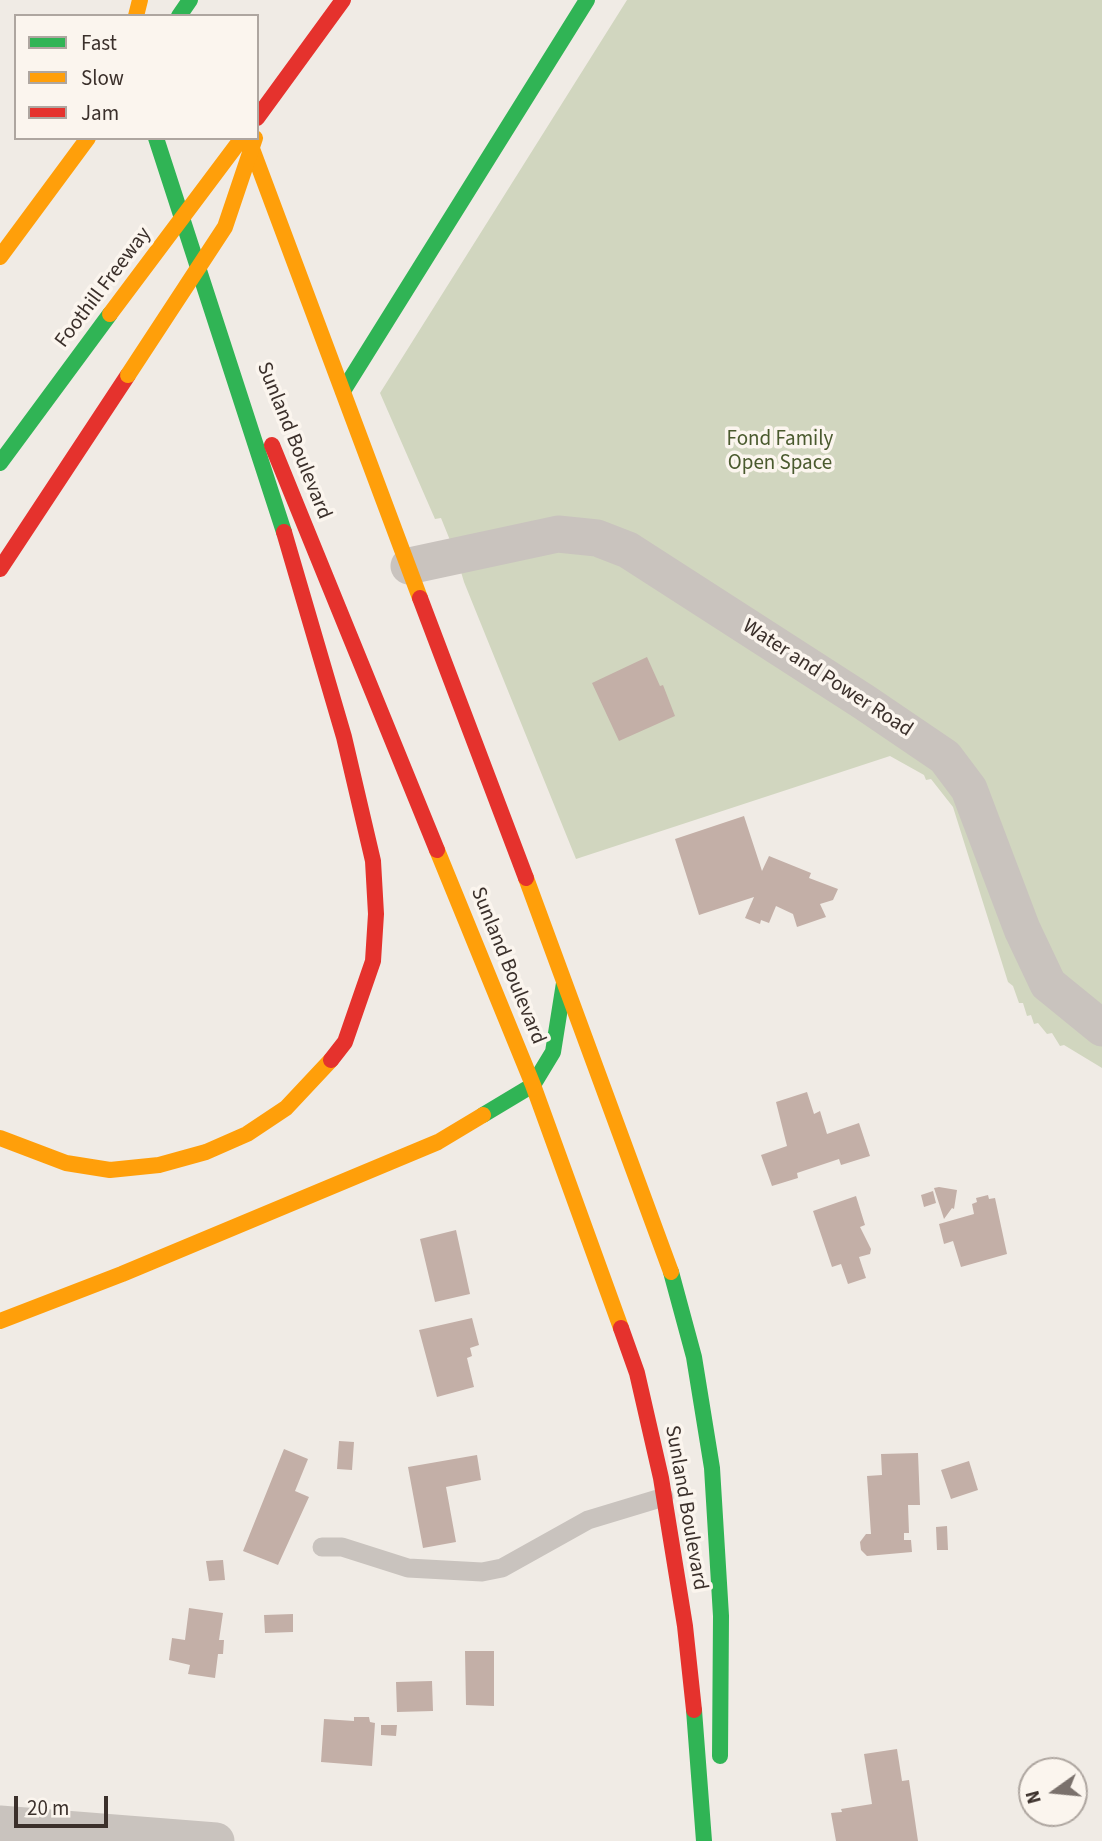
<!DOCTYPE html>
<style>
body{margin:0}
#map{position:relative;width:1102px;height:1841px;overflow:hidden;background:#f0ebe5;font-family:"Source Sans 3",sans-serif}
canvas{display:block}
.legend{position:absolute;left:14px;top:14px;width:245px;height:126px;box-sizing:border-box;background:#fbf5ee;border:2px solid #aea6a0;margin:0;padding:9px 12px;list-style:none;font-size:21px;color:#3b302b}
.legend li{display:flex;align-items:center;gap:14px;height:35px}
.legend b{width:35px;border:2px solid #aea6a0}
.north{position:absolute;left:1018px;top:1757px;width:70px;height:70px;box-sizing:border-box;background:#fbf5ee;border:2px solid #aea6a0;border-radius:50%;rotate:255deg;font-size:19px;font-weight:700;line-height:28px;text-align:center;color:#3b302b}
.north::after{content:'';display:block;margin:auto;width:24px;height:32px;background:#7a716c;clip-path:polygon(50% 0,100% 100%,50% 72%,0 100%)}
.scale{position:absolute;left:14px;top:1796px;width:94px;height:32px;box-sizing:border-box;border:4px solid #3b302b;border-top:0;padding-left:9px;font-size:21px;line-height:24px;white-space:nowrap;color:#3b302b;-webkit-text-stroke:5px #fbf5ee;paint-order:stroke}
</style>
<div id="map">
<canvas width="1102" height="1841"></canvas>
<ul class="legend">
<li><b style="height:9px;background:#30b455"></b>Fast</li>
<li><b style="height:9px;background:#ff9f0a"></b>Slow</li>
<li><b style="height:9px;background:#e5322d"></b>Jam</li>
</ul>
<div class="north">N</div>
<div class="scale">20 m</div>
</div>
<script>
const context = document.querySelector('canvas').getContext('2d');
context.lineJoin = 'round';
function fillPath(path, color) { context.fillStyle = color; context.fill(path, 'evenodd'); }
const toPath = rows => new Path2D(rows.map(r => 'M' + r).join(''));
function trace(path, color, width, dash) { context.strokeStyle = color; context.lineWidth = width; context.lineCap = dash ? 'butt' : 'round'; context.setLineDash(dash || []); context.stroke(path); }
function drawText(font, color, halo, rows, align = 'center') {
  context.font = font + ' "Source Sans 3",sans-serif'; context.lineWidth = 7; context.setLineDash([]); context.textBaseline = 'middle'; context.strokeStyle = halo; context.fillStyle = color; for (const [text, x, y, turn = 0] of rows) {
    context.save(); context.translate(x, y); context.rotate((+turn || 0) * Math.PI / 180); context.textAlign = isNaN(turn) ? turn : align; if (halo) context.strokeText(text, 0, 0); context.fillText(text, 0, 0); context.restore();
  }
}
fillPath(toPath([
 [627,0,1102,0,1102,1068,1064,1045,1060,1046,1052,1033,1047,1034,1038,1023,1034,1024,1031,1015,1027,1016,1023,1003,1019,1003,1013,986,1008,982,953,807,931,779,926,780,924,775,890,756,576,859,464,582,456,555,441,518,435,519,380,393]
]), '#d1d6bf');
fillPath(toPath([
 [647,657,660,686,663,685,675,716,619,741,592,683],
 [744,816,762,871,769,856,811,873,809,878,838,889,833,900,820,904,826,917,797,927,793,914,776,906,769,923,761,920,760,924,745,918,754,897,699,915,675,839],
 [807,1092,814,1114,820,1111,827,1134,859,1123,870,1156,841,1165,839,1159,797,1173,798,1178,772,1186,761,1155,787,1146,776,1102],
 [939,1187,957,1190,954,1209,952,1208,944,1219,934,1188],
 [933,1191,936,1203,924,1207,921,1195],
 [988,1195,989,1199,995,1198,1007,1254,961,1267,953,1241,944,1244,939,1224,974,1214,972,1204,977,1202,976,1198],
 [856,1196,865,1225,860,1227,871,1249,870,1254,859,1257,866,1278,848,1284,841,1264,832,1267,813,1211],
 [456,1230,470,1294,435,1302,420,1239],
 [472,1318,479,1345,470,1348,472,1356,467,1358,474,1387,437,1397,419,1330],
 [339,1441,354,1442,352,1470,337,1469],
 [284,1449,308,1459,295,1491,309,1497,278,1565,243,1551],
 [918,1453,920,1505,908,1505,909,1533,904,1533,904,1540,911,1540,912,1552,867,1556,861,1550,860,1542,866,1534,871,1534,867,1476,882,1475,881,1454],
 [477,1455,481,1480,446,1487,456,1542,423,1548,408,1467],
 [969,1461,978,1490,951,1499,941,1470],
 [947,1526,948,1550,937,1550,936,1527],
 [223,1560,225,1580,209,1581,206,1561],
 [189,1608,223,1613,219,1640,224,1640,223,1654,218,1654,215,1678,188,1674,190,1665,169,1660,172,1638,185,1640],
 [293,1614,293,1632,265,1633,264,1615],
 [465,1651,494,1651,494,1706,466,1705],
 [432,1681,433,1711,397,1712,396,1682],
 [354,1717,369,1717,370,1722,375,1723,372,1766,321,1762,324,1719,354,1721],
 [381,1725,397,1725,396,1736,381,1735],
 [897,1749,902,1781,909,1780,918,1841,836,1841,831,1813,842,1812,841,1809,872,1804,864,1754]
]), '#c3afa7');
trace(toPath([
 [322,1547,342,1547,408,1568,482,1572,502,1568,588,1520,664,1497]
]), '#c9c3be', 19);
trace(toPath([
 [409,566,558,534,597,538,628,550,864,702,945,757,969,789,1022,929,1048,984,1102,1028],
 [0,1824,216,1841]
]), '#c9c3be', 37);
trace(toPath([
 [179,16,190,0],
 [156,138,284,532],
 [343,391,587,0],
 [0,463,110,314],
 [483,1115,533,1085,553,1052,564,983],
 [671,1272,694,1357,712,1468,721,1616,720,1756],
 [694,1710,704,1841]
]), '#30b455', 16);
trace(toPath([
 [136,16,140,0],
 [248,138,420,598],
 [0,257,88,138],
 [437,850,533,1085,621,1328],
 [526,878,671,1272],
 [0,1138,66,1163,110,1170,159,1165,206,1152,247,1134,286,1108,331,1060],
 [0,1321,122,1274,438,1142,483,1115]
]), '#ff9f0a', 16);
trace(toPath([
 [257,118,343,0],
 [272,445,437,850],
 [284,532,344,737,373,861,376,914,373,961,345,1042,331,1060],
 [0,569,128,375],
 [420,598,526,878],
 [621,1328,637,1373,661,1478,685,1626,694,1710]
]), '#e5322d', 16);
trace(toPath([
 [110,314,242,138],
 [128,375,225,227,255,138]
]), '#ff9f0a', 16);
drawText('21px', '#3b302b', '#fbf5ee', [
 ["Foothill Freeway",104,288,-53],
 ["Sunland Boulevard",293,441,68],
 ["Water and Power Road",827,679,33],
 ["Sunland Boulevard",507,966,68],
 ["Sunland Boulevard",685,1508,80]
]);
drawText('21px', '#4a5a2e', '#fbf5ee', [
 ["Fond Family",780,440],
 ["Open Space",780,464]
]);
</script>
